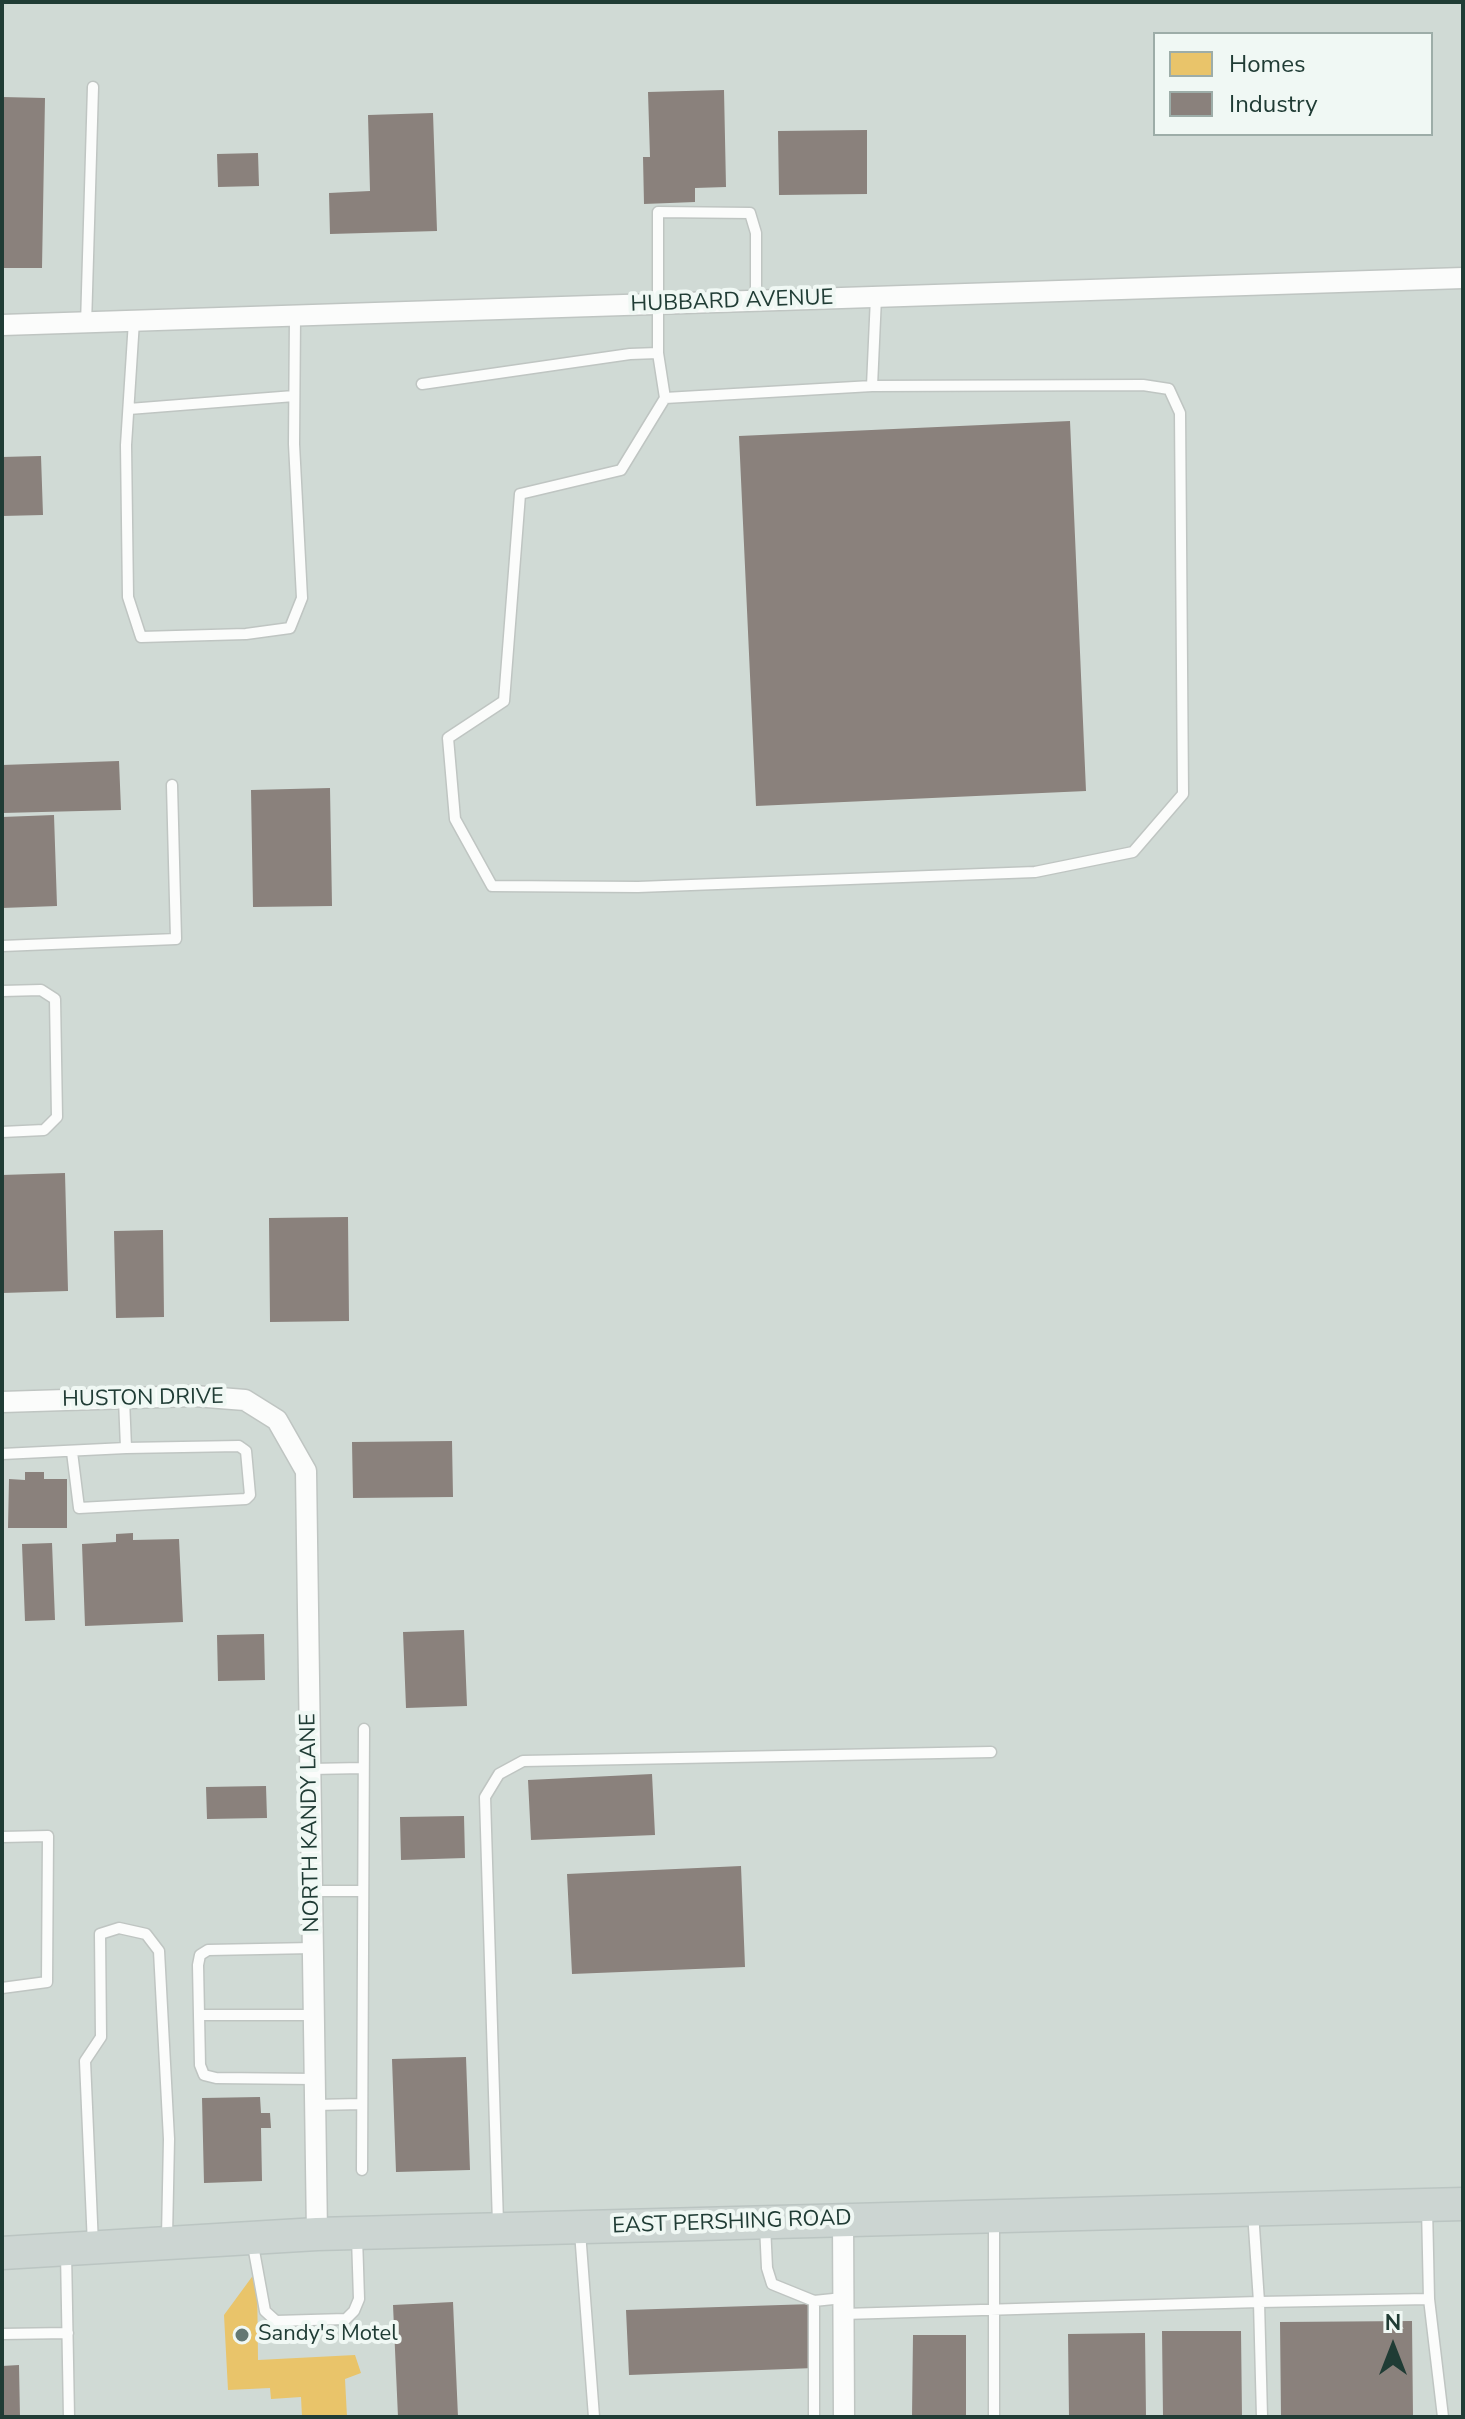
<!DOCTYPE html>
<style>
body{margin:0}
#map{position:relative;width:1465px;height:2419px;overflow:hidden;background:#e2e8e5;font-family:"Nunito Sans",sans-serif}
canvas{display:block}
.frame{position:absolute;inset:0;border:4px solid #203c35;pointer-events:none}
.legend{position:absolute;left:1153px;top:32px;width:280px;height:104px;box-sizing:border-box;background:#f0f8f4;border:2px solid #9dada8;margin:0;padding:10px 14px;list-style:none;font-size:24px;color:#203c35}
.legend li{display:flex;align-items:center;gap:16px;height:40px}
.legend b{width:40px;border:2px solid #9dada8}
.north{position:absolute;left:1353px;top:2307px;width:80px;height:80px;-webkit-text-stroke:6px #f0f8f4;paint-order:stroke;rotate:0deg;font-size:22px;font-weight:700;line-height:32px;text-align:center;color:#203c35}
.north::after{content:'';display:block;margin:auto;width:28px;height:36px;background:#203c35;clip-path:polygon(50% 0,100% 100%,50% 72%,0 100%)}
</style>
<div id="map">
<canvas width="1465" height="2419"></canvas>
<div class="frame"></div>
<ul class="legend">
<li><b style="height:22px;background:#e9c46a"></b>Homes</li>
<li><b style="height:22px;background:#8a817c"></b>Industry</li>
</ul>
<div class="north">N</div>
</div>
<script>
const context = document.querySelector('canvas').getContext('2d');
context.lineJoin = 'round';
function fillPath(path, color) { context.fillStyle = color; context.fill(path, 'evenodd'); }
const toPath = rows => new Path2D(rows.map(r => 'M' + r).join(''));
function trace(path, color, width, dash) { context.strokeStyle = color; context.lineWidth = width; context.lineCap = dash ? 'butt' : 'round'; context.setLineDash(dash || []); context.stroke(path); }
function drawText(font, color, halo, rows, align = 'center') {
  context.font = font + ' "Nunito Sans",sans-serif'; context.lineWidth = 8; context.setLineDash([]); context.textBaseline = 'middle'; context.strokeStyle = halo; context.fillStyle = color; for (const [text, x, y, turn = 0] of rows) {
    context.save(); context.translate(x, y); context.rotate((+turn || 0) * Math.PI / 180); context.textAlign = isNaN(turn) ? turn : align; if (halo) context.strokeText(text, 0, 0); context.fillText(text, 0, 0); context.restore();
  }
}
fillPath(toPath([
 [2,2,1463,2,1463,2417,2,2417],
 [1155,34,1431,34,1431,134,1155,134]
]), '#d0dad5');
fillPath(toPath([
 [257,2270,258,2360,355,2355,361,2373,345,2379,347,2417,302,2417,301,2397,271,2399,270,2388,228,2390,224,2315]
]), '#e9c46a');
fillPath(toPath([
 [724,90,726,187,695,188,695,202,644,204,643,157,650,157,648,92],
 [2,97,45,98,42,268,2,268],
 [433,113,437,231,330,234,329,193,370,191,368,115],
 [867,130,867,194,779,195,778,131],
 [258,153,259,186,218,187,217,154],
 [1070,421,1086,791,756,806,739,436],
 [41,456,43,515,2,516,2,457],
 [119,761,121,810,2,813,2,765],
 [330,788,332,906,253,907,251,790],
 [54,815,57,906,2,908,2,817],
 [65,1173,68,1291,2,1293,2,1175],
 [348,1217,349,1321,270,1322,269,1218],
 [163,1230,164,1317,116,1318,114,1231],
 [452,1441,453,1497,353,1498,352,1442],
 [25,1472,44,1472,44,1479,67,1479,67,1528,8,1528,9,1479,25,1480],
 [133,1533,133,1540,179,1539,183,1622,85,1626,82,1544,116,1542,116,1534],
 [52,1543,55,1620,25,1621,22,1544],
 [464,1630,467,1706,406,1708,403,1632],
 [264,1634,265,1680,218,1681,217,1635],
 [652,1774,655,1835,531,1840,528,1780],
 [266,1786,267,1818,207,1819,206,1787],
 [464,1816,465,1858,401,1860,400,1817],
 [741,1866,745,1967,572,1974,567,1874],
 [466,2057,470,2170,396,2172,392,2059],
 [260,2097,261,2113,270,2113,271,2128,261,2128,262,2181,204,2183,202,2098],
 [453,2302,458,2417,398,2417,393,2305],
 [812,2304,814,2368,629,2375,626,2310],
 [1412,2321,1413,2417,1281,2417,1280,2322],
 [1162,2331,1241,2331,1242,2417,1163,2417],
 [1145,2333,1146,2417,1069,2417,1068,2334],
 [913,2335,966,2335,966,2417,912,2417],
 [19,2365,20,2417,2,2417,2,2366]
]), '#8a817c');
const service = toPath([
 [134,321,126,445,128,597,141,637,246,634,290,628,302,598,294,444,295,318],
 [86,325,93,87],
 [422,384,630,354,658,353],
 [872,386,876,297],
 [665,398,872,386,1143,385,1169,389,1180,413,1183,794,1133,852,1035,872,638,887,492,886,455,819,448,738,504,701,520,494,621,470,665,398,658,353,658,212,750,213,756,233,756,300],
 [129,409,294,396],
 [2,946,176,939,172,785],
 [2,991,41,990,55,999,57,1117,44,1130,2,1132],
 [72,1452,79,1508,246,1499,250,1495,246,1451,239,1446,126,1448],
 [2,1454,126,1448,124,1399],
 [310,1769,363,1768],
 [2,1837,48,1836,47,1982,2,1988],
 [312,1891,363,1891],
 [313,1948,208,1950,200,1955,198,1965,200,2065,204,2075,216,2078,314,2079],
 [199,2015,313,2015],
 [315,2105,362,2104],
 [362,2170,364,1729],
 [1253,2212,1259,2302,1429,2299,1427,2207],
 [994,2218,994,2417],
 [498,2224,485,1797,499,1774,523,1761,991,1752],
 [765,2225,767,2268,772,2284,814,2301,843,2298],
 [580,2232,594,2417],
 [252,2240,265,2311,276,2321,346,2319,354,2311,359,2299,357,2237],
 [93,2245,85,2061,101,2037,100,1934,119,1928,146,1934,159,1951,169,2139,167,2237],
 [66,2252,69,2417],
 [1429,2299,1443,2417],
 [814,2301,814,2417],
 [843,2314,1259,2302,1262,2417],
 [2,2334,68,2333]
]);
const minor = toPath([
 [2,325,1463,278],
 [2,1402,194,1396,245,1400,277,1420,306,1471,317,2234],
 [843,2220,844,2417]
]);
const primary = toPath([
 [2,2253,317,2234,1463,2204]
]);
trace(service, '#bfc5c2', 13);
trace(minor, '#bfc5c2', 23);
trace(primary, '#bbc5c2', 35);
trace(service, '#fbfcfb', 10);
trace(minor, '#fbfcfb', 20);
trace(primary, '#ccd5d2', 32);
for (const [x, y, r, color] of [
 [242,2335,8,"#647873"]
]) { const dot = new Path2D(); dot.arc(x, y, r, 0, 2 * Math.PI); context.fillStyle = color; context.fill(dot); trace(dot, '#f0f8f4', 3); }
drawText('22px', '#203c35', '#f0f8f4', [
 ["HUBBARD AVENUE",732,302,-2],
 ["HUSTON DRIVE",143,1399,-1],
 ["NORTH KANDY LANE",311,1823,-91],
 ["EAST PERSHING ROAD",732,2223,-2]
]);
drawText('22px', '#203c35', '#f0f8f4', [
 ["Sandy's Motel",258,2335]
], 'left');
</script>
